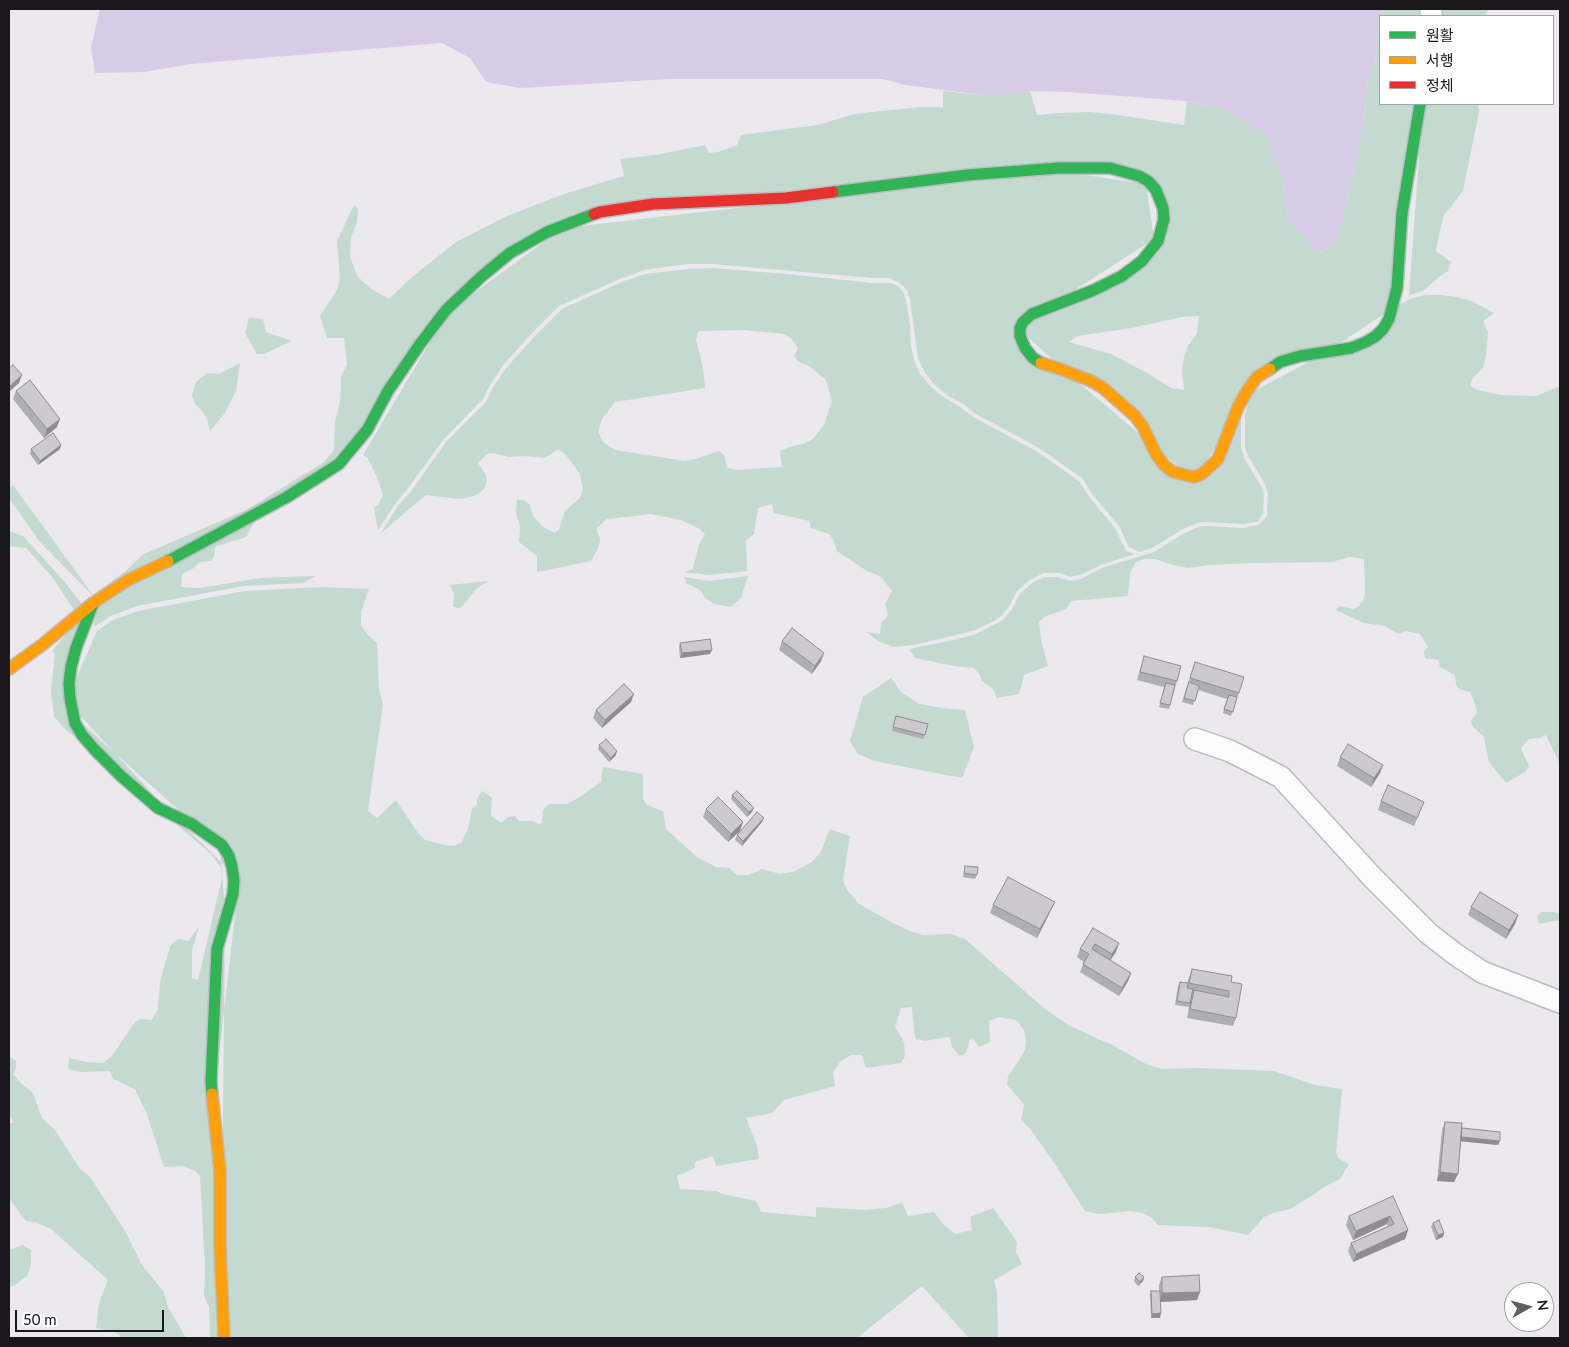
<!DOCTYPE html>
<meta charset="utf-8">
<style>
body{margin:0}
#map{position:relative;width:1569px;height:1347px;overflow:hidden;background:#ebe8ee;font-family:Lato,"Noto Sans KR",sans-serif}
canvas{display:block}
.frame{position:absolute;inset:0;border:10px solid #19171b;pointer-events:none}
.legend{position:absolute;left:1379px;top:15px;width:175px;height:90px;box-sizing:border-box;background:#fff;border:1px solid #a3a2a4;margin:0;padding:6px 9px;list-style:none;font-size:15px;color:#19171b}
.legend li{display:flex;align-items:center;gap:10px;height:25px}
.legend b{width:25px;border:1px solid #a3a2a4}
.north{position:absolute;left:1504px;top:1282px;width:50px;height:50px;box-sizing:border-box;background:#fff;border:1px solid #a3a2a4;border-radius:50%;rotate:83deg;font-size:14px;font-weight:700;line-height:20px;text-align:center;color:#19171b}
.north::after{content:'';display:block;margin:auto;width:18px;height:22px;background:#626065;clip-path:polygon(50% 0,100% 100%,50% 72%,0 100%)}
.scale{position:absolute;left:15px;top:1310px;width:149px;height:22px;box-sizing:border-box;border:2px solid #19171b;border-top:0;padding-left:6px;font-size:15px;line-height:18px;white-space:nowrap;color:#19171b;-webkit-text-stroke:4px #fff;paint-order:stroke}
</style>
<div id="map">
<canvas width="1569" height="1347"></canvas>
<div class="frame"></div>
<ul class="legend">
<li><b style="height:6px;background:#30b455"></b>원활</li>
<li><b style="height:6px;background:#ff9f0a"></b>서행</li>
<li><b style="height:6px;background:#e5322d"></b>정체</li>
</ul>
<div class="north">N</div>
<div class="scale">50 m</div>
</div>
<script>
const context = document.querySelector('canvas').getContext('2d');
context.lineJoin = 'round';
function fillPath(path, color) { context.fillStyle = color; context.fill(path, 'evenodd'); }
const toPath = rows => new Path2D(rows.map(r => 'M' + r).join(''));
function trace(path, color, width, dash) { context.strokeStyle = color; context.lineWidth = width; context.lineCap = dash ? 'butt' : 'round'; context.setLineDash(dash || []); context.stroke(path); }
fillPath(toPath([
 [1380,9,1429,9,1428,16,1380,16,1380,104,1417,104,1400,213,1394,287,1386,318,1381,327,1374,334,1365,340,1350,345,1300,354,1280,360,1255,375,1245,389,1235,406,1216,457,1201,472,1194,474,1183,472,1174,469,1165,463,1158,453,1145,425,1137,414,1103,385,1092,379,1064,368,1044,363,1035,356,1027,347,1023,329,1026,323,1034,316,1111,285,1137,269,1144,263,1160,242,1167,219,1166,207,1158,188,1150,179,1140,174,1111,165,1058,165,968,173,786,196,652,201,599,210,561,223,545,229,509,251,491,265,444,308,401,367,386,390,365,429,337,462,286,495,173,556,127,578,92,600,92,595,40,542,9,498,9,488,13,485,93,595,127,570,142,555,246,510,324,462,334,450,335,422,340,402,341,376,347,365,344,338,327,338,320,316,337,290,340,279,337,241,354,205,358,209,357,222,351,237,350,257,358,277,371,289,389,299,412,277,456,242,507,216,567,193,624,176,620,159,656,155,705,145,709,153,718,152,737,145,741,135,818,125,854,114,921,107,943,107,943,91,983,95,1002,95,1030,91,1037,115,1059,113,1090,112,1118,115,1184,125,1187,101,1223,109,1268,134,1283,182,1289,220,1313,246,1319,254,1336,241,1346,204,1364,123,1368,81,1375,61],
 [1199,316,1197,333,1188,346,1184,357,1182,370,1184,390,1171,388,1149,374,1111,354,1069,342,1077,336,1132,328,1182,317],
 [1435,9,1488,9,1486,16,1434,16],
 [1423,104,1478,104,1479,112,1463,191,1444,215,1437,244,1436,251,1451,262,1448,271,1440,276,1423,291,1409,295],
 [1058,171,1146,184,1154,239,1017,327,1073,378,1194,480,1241,409,1241,447,1244,458,1261,486,1264,495,1263,514,1257,522,1243,524,1205,522,1197,523,1181,530,1152,548,1140,552,1129,547,1119,526,1093,495,1082,478,1039,448,976,414,962,403,947,395,934,384,924,371,918,358,910,299,907,290,900,283,890,278,872,278,713,264,687,264,644,270,622,278,559,306,534,331,504,364,490,385,483,399,443,440,409,487,395,504,378,530,374,508,378,505,383,495,377,477,367,457,363,455,448,312,563,228],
 [713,268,787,274,872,283,890,283,898,286,903,292,906,300,910,325,911,347,914,360,920,374,931,387,945,398,960,407,973,417,1036,451,1079,481,1090,498,1115,528,1126,551,1135,554,1101,565,1080,575,1070,577,1059,573,1044,573,1031,579,1017,591,1009,607,1000,617,992,622,975,630,952,636,914,645,893,647,878,641,867,632,880,634,881,623,888,616,885,604,892,591,886,583,880,576,867,571,837,551,833,539,829,534,811,528,809,521,774,513,772,504,758,508,754,534,746,540,747,571,709,575,685,572,693,569,699,545,705,534,698,528,681,520,651,514,607,519,596,529,600,538,599,546,591,561,537,572,537,556,519,542,520,527,516,513,517,500,523,500,530,505,533,516,543,527,555,533,559,529,565,511,580,498,583,489,580,474,566,455,558,449,545,458,524,456,508,457,494,453,487,454,478,463,486,475,487,481,485,487,480,493,471,497,460,499,426,495,381,533,398,506,412,490,446,442,486,402,493,387,507,367,537,334,562,309,624,281,645,274,688,269],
 [745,330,784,334,792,339,798,348,794,356,799,362,809,366,826,380,832,401,824,425,813,439,803,444,789,447,780,451,782,467,737,470,727,468,724,455,719,451,696,459,685,461,615,450,603,442,598,431,602,419,615,402,705,388,703,367,696,339,699,331],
 [1424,295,1442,295,1457,297,1472,301,1494,313,1483,321,1488,332,1486,356,1483,368,1473,378,1470,386,1478,390,1501,395,1536,396,1560,386,1560,787,1560,770,1558,760,1546,735,1539,738,1528,739,1521,749,1529,766,1525,772,1506,783,1501,777,1489,762,1484,737,1473,727,1471,721,1477,712,1474,701,1470,692,1459,689,1456,684,1455,675,1440,667,1438,660,1425,658,1424,652,1428,647,1420,634,1405,631,1398,634,1385,626,1364,623,1336,610,1339,606,1353,609,1359,606,1363,601,1365,593,1364,559,1349,557,1332,562,1252,563,1210,565,1187,568,1170,564,1156,559,1144,559,1135,563,1130,574,1128,596,1071,601,1066,609,1044,617,1039,622,1042,644,1048,666,1024,675,1019,694,997,698,993,689,982,681,980,675,974,668,954,666,915,658,909,649,953,640,976,634,1003,620,1012,609,1020,594,1033,582,1045,577,1058,577,1070,581,1081,579,1102,568,1154,552,1183,534,1198,527,1205,526,1243,528,1259,525,1267,516,1268,494,1265,484,1248,456,1245,446,1245,416,1250,393,1322,355,1396,306,1410,299],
 [249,318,263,319,266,332,292,341,264,354,257,354,245,333],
 [240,363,236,391,225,413,210,431,207,419,203,412,195,404,192,395,196,382,207,373,219,374],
 [257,517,246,537,215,547,215,555,211,561,200,562,194,568,182,574,181,587,199,588,261,578,316,576,303,583,244,586,137,606,111,616,94,627,95,605],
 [9,531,23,536,64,581,84,607,76,613,53,578,26,548,9,546],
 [748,576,741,598,731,607,714,604,705,598,700,590,686,583,684,577,709,581],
 [488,581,475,590,467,601,460,608,453,607,454,594,450,585],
 [322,587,369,589,361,612,361,625,367,634,377,643,379,690,383,704,368,811,377,818,396,800,418,833,425,840,444,845,455,846,462,842,469,826,472,809,477,804,477,799,482,791,492,798,491,816,501,823,508,817,515,816,519,821,533,821,539,824,542,823,543,810,549,804,567,804,578,798,601,782,603,767,643,774,643,799,647,805,663,811,666,829,697,857,716,867,729,868,737,875,748,875,762,869,780,874,793,872,812,862,820,853,830,829,850,836,843,881,848,891,859,904,893,923,910,931,923,935,952,934,965,939,1045,1009,1068,1025,1114,1046,1146,1064,1161,1069,1196,1068,1274,1071,1315,1085,1342,1089,1336,1152,1338,1158,1349,1164,1340,1179,1324,1187,1313,1195,1290,1209,1273,1213,1264,1217,1248,1235,1209,1227,1158,1225,1152,1218,1143,1213,1131,1211,1099,1214,1085,1211,1055,1164,1031,1130,1021,1120,1023,1112,1024,1104,1007,1085,1008,1076,1019,1061,1025,1049,1026,1040,1024,1030,1019,1023,1016,1020,999,1017,989,1021,990,1042,979,1047,974,1040,970,1039,966,1053,960,1056,952,1047,950,1038,948,1037,925,1041,916,1039,914,1032,912,1007,901,1008,895,1027,904,1042,905,1056,901,1063,866,1068,862,1055,851,1055,840,1062,833,1073,835,1086,784,1100,772,1113,746,1118,757,1146,759,1159,716,1166,713,1156,695,1162,695,1168,677,1176,680,1189,717,1191,723,1194,756,1201,761,1212,816,1217,816,1207,865,1210,886,1208,902,1203,908,1216,934,1212,944,1225,955,1234,972,1230,970,1217,993,1208,1017,1242,1016,1252,1022,1264,994,1280,997,1293,998,1338,969,1338,922,1286,857,1338,229,1338,216,1081,239,880,161,803,76,711,74,684,97,631,113,620,138,611,245,591],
 [81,617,69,712,220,847,225,911,221,1338,210,1338,209,1307,204,1296,205,1267,200,1176,195,1171,182,1166,164,1167,147,1114,135,1089,113,1079,110,1071,82,1072,68,1069,69,1058,86,1062,103,1063,112,1056,135,1022,141,1019,152,1020,158,1009,160,982,170,946,178,939,188,941,199,927,192,950,192,978,198,980,222,878,221,868,211,854,63,727,54,716,51,691,55,654,52,651],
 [891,678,901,692,919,704,942,708,965,710,974,747,962,778,874,761,858,754,850,741,863,697],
 [1541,912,1553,912,1560,914,1560,921,1554,921,1539,924,1537,917],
 [9,1056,16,1061,16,1067,13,1074,22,1084,33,1093,42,1118,55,1130,80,1169,90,1177,124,1229,142,1265,164,1292,168,1307,186,1338,122,1338,117,1333,96,1328,99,1303,108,1280,51,1229,35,1222,26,1221,11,1201,9,1195,9,1123,14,1123,9,1114],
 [23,1245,31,1250,31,1264,27,1276,15,1285,9,1287,9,1250]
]), '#c4d9cf');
fillPath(toPath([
 [100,9,1380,9,1375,61,1368,81,1364,123,1346,204,1336,242,1318,254,1313,246,1289,220,1283,182,1268,134,1223,109,1187,101,1068,92,1030,91,1002,95,983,95,905,85,883,79,668,79,521,88,486,82,470,58,442,43,190,64,144,72,95,73,91,47]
]), '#d7cbe8');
const street = toPath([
 [1431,16,1431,9],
 [1195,739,1230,751,1281,777,1373,878,1428,933,1455,954,1482,972,1560,1002]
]);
const fast = toPath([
 [833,192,968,175,1058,168,1110,168,1139,176,1148,181,1156,190,1163,208,1164,219,1158,241,1142,261,1122,276,1094,290,1032,314,1023,322,1020,328,1020,336,1025,348,1033,358,1041,363],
 [1270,369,1280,362,1300,356,1351,348,1366,342,1376,336,1383,329,1389,319,1397,288,1402,213,1420,104],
 [168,561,287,497,339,464,367,430,388,391,420,344,446,310,482,276,510,253,547,232,594,214],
 [93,604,76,648,71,667,69,683,70,698,75,723,82,735,94,749,121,776,158,808,192,824,222,845,229,856,232,867,234,880,233,894,217,949,211,1081,212,1094]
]);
const slow = toPath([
 [1041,363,1063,370,1091,381,1102,387,1135,416,1143,427,1156,454,1164,465,1173,472,1194,477,1202,474,1218,459,1238,407,1247,391,1257,377,1270,369],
 [9,669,42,645,93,603,128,580,168,561],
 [212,1094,220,1171,220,1247,224,1338]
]);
const jam = toPath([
 [594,214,600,212,653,204,786,198,833,192]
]);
trace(street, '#bdbbc0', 24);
trace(fast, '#bdbbc0', 14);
trace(slow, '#bdbbc0', 14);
trace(jam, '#bdbbc0', 14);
trace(street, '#fcfcfc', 21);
trace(fast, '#30b455', 11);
trace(slow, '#ff9f0a', 11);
trace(jam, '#e5322d', 11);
fillPath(toPath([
 [16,391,57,427,44,438,13,399],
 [61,445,60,449,38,465,30,454,31,449],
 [782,641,821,661,812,674,779,650],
 [680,643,710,654,680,658,679,647],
 [1144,656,1177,681,1169,709,1159,707,1164,687,1137,680],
 [1195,662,1239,693,1231,716,1223,713,1227,699,1198,690,1193,705,1182,702],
 [631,702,602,728,593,718,596,710],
 [896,716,925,735,923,739,892,731],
 [599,745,616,755,609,762,598,749],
 [1340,757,1383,765,1380,773,1371,787,1337,766],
 [732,795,752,812,747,817,731,799],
 [1381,801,1424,802,1414,826,1378,810],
 [706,809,743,822,740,831,728,842,703,817],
 [764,818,762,822,742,846,735,840,737,835],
 [965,866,977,875,975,879,963,877],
 [993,905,1051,910,1037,938,990,913],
 [1471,907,1518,915,1515,924,1506,939,1468,915],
 [1093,928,1116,952,1110,960,1131,973,1128,981,1119,996,1080,972,1084,962,1077,957,1080,949],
 [1192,969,1231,982,1236,1018,1233,1026,1187,1018,1189,1007,1175,1005,1178,986,1180,982,1187,983],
 [1445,1122,1462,1128,1498,1145,1461,1141,1458,1174,1454,1182,1437,1181,1442,1130],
 [1393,1196,1408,1230,1405,1239,1353,1262,1348,1251,1351,1243,1388,1226,1387,1224,1353,1240,1346,1225,1349,1216],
 [1433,1223,1444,1233,1443,1237,1436,1240,1431,1227],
 [1135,1277,1144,1277,1143,1281,1138,1286,1134,1281],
 [1162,1277,1200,1292,1197,1300,1161,1302,1160,1318,1151,1318,1150,1295,1151,1291,1159,1291,1159,1285]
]), '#afaeb1');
fillPath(toPath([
 [22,375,19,383,9,392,9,387],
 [60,419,57,427,44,438,47,429],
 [61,445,60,449,38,465,40,461],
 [712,650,710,654,680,658,682,653],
 [824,653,821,661,812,674,815,666],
 [634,694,631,702,602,728,605,720],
 [617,751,616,755,609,762,611,758],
 [1383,765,1380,773,1371,787,1374,778],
 [754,808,752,812,747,817,749,812],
 [764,818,762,822,742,846,743,841],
 [743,822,740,831,728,842,731,834],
 [1055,902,1037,938,1040,929],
 [1518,915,1515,924,1506,939,1509,930],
 [1119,943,1116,952,1109,962,1112,954],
 [1131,973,1128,981,1119,996,1122,988],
 [1460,1137,1500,1141,1498,1145,1458,1141],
 [1440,1172,1458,1174,1454,1182,1437,1181],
 [1390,1216,1387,1224,1353,1240,1356,1231],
 [1408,1230,1405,1239,1353,1262,1356,1254],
 [1444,1233,1443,1237,1436,1240,1438,1235],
 [1144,1277,1143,1281,1138,1286,1140,1282],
 [1200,1292,1197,1300,1159,1302,1162,1293],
 [1161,1313,1160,1318,1151,1318,1152,1314]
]), '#8f8d90');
const building = toPath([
 [13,365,22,375,9,387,9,368,13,365],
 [30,380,60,419,47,429,16,391,30,380],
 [53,433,61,445,40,461,31,449,53,433],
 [792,628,824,653,815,666,782,641,792,628],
 [710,639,712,650,682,653,680,643,710,639],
 [1144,656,1181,666,1177,681,1140,672,1144,656],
 [1195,662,1244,677,1239,693,1190,678,1195,662],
 [1189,682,1199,686,1195,701,1184,698,1189,682],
 [1166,683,1175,685,1170,705,1160,703,1166,683],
 [624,684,634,694,605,720,596,710,624,684],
 [1229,695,1237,697,1233,712,1224,709,1229,695],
 [896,716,928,724,925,735,893,727,896,716],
 [606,739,617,751,611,758,599,745,606,739],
 [1348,744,1383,765,1374,778,1340,757,1348,744],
 [1388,785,1424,802,1417,818,1381,801,1388,785],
 [737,791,754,808,749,812,732,795,737,791],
 [718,797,743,822,731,834,706,809,718,797],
 [757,812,764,818,743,841,737,835,757,812],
 [965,866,978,867,977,875,964,873,965,866],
 [1008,877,1055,902,1040,929,993,905,1008,877],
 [1480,892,1518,915,1509,930,1471,907,1480,892],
 [1093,928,1119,943,1112,954,1095,944,1092,949,1131,973,1122,988,1083,964,1089,954,1080,949,1093,928],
 [1192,969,1232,976,1231,982,1242,984,1236,1018,1190,1009,1194,990,1229,997,1229,991,1189,983,1192,969],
 [1180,982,1188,983,1187,988,1193,989,1190,1003,1177,1001,1180,982],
 [1445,1122,1462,1123,1458,1174,1440,1172,1445,1122],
 [1462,1128,1500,1132,1500,1141,1461,1137,1462,1128],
 [1393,1196,1408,1230,1356,1254,1351,1243,1394,1224,1390,1216,1356,1231,1349,1216,1393,1196],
 [1439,1220,1444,1233,1438,1235,1433,1223,1439,1220],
 [1139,1273,1144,1277,1140,1282,1135,1277,1139,1273],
 [1199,1275,1200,1292,1162,1293,1162,1277,1199,1275],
 [1151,1291,1160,1291,1161,1313,1152,1314,1151,1291]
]);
fillPath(building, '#cccace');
trace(building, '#8f8d90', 1);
</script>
